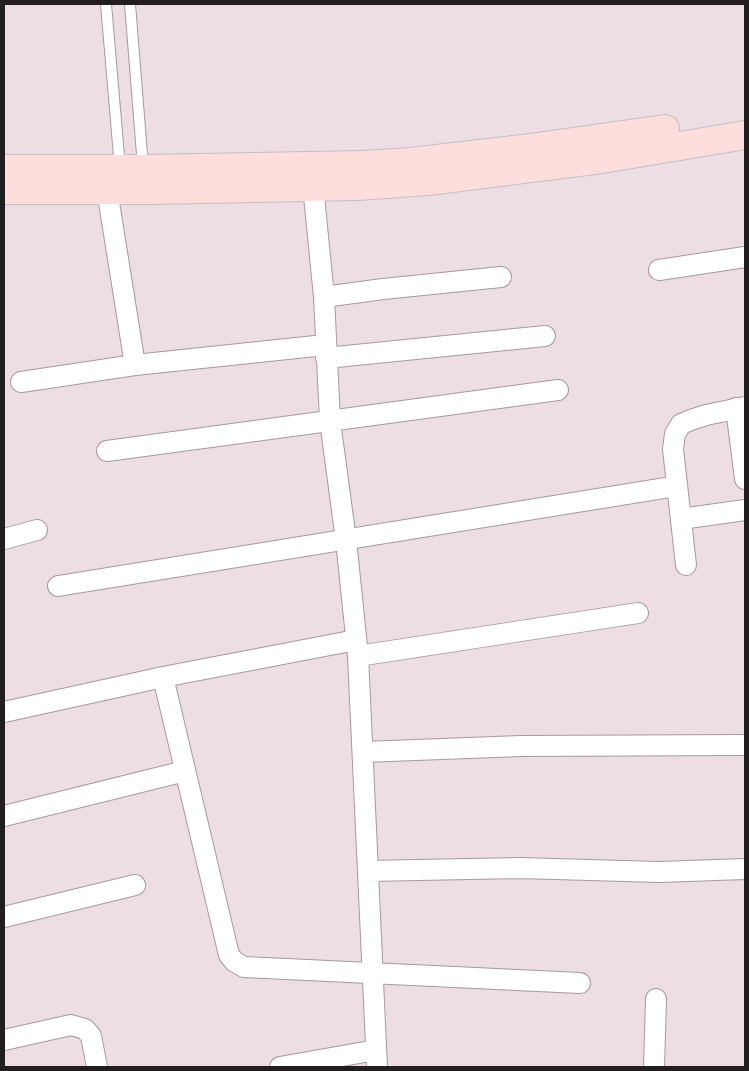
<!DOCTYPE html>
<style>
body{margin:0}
#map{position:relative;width:749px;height:1071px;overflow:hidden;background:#ecdee3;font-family:Lato,sans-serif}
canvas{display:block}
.frame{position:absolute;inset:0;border:5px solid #221d1f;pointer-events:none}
</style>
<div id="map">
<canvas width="749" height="1071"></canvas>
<div class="frame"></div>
</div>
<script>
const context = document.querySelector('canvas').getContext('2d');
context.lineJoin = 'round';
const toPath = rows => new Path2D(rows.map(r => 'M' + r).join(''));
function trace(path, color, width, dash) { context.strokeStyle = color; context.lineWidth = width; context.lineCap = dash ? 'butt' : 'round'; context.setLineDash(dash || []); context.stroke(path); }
const lane = toPath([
 [106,4,120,168],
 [130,4,143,167]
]);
const street = toPath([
 [313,186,324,297,330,421,346,540,358,656,377,1067],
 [107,190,135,365],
 [659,270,745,257],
 [324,297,383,289,501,277],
 [326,358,545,336],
 [21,382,135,365,325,345],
 [736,408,745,479],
 [107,451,558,390],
 [681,519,745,510],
 [4,539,37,530],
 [686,565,673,449,675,434,681,424,691,420,706,415,745,407],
 [58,586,677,486],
 [358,656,638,613],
 [163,677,229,955,235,962,244,967,580,983],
 [4,712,163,677,356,640],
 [363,752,521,746,745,745],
 [4,816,185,771],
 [368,871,520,868,659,872,745,869],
 [4,917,135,885],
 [4,1040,71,1025,85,1029,91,1036,97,1067],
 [280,1067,376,1050],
 [654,1067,656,999]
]);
const primary = toPath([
 [4,169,143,169,363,165,411,162,523,149,665,129],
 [4,190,152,190,358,186,428,181,602,159,745,135]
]);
trace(lane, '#a7999f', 12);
trace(street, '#a7999f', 22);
trace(primary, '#c1c0c0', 30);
trace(lane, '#fff', 10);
trace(street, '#fff', 20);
trace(primary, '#fddedd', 28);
</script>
